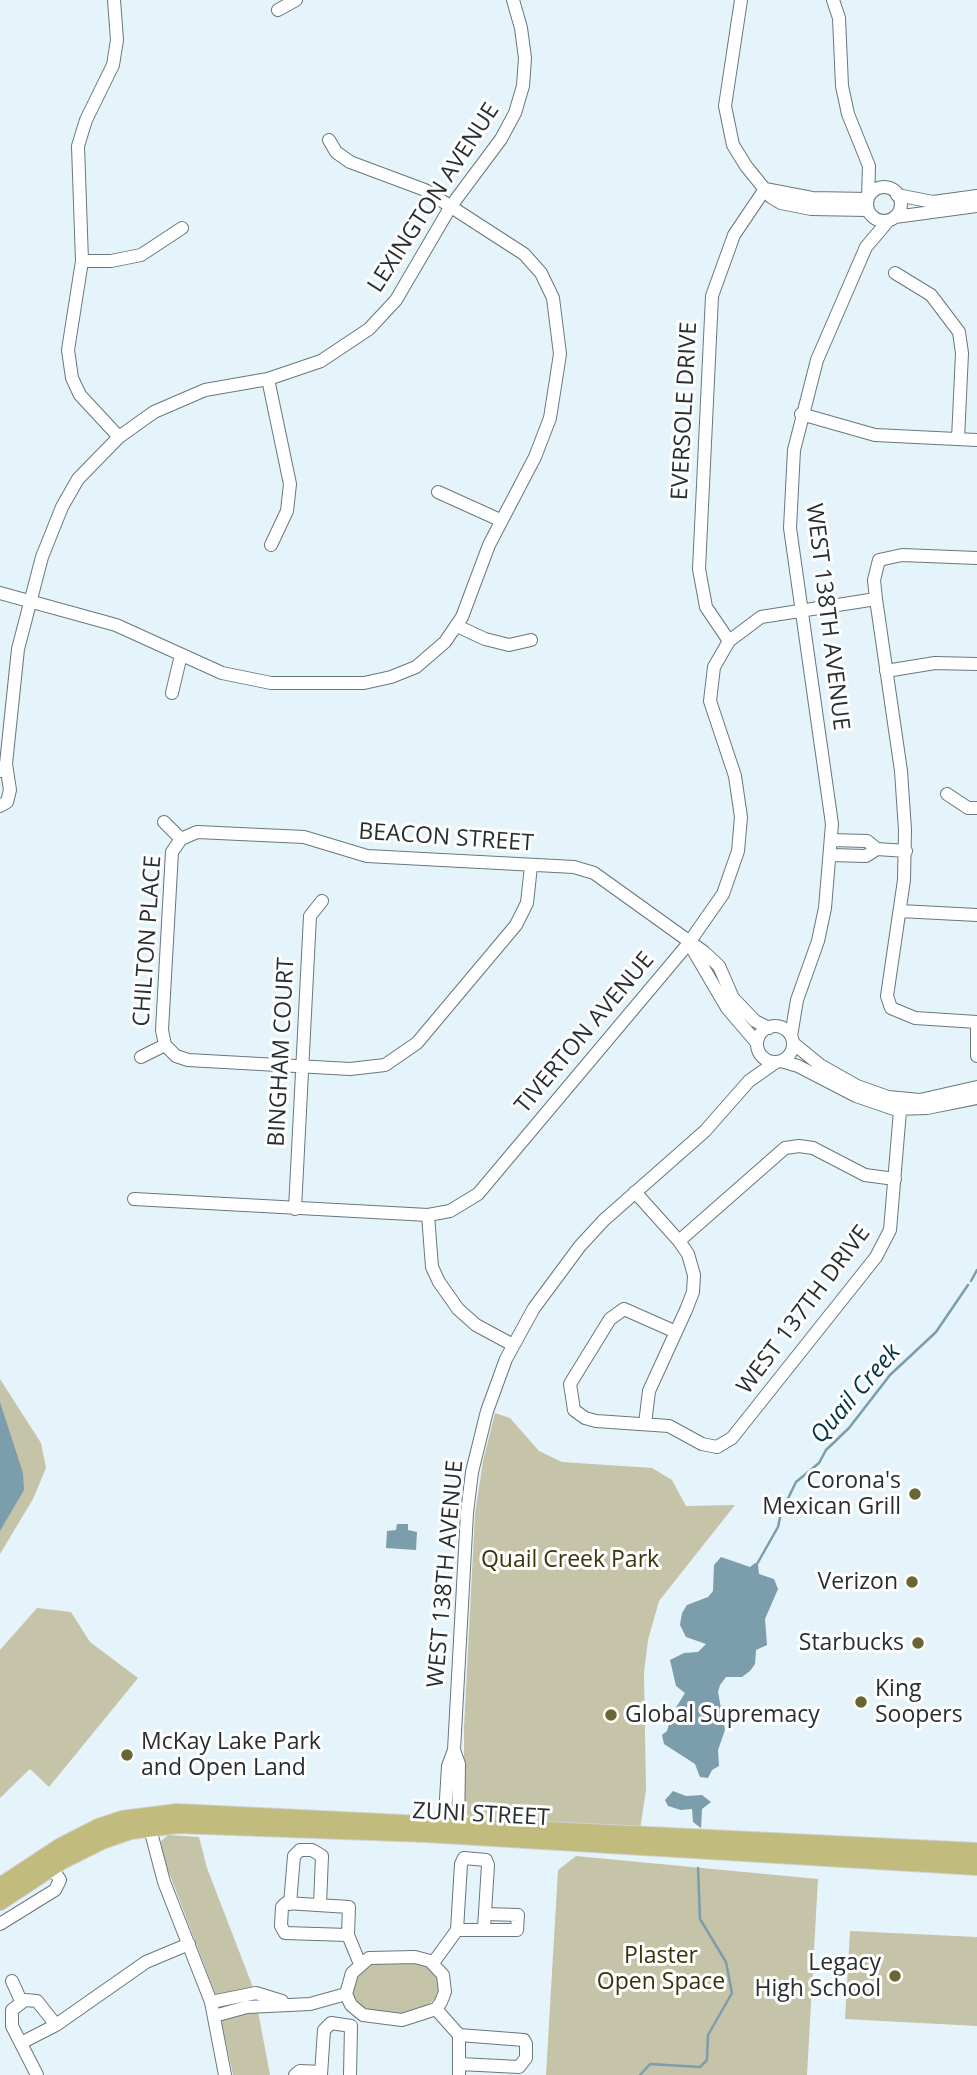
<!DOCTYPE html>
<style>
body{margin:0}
canvas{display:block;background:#e5f3fa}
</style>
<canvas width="977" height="2075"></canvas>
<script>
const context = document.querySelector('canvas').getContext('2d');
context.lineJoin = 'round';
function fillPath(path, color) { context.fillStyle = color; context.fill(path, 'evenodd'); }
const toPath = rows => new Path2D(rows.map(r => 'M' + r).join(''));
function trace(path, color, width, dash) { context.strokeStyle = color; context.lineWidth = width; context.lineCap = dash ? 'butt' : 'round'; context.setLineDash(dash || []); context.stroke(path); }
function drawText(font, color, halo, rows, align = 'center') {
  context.font = font + ' "Open Sans",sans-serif'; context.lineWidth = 6; context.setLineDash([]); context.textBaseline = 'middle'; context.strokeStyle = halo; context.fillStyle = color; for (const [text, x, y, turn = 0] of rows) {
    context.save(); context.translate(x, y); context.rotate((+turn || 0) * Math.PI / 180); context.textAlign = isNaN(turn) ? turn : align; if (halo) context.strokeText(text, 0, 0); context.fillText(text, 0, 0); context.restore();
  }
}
fillPath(toPath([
 [0,1379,41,1443,46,1468,33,1499,0,1554],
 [495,1413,510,1418,539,1451,562,1462,652,1468,672,1480,686,1506,735,1505,659,1601,648,1640,644,1673,646,1790,640,1830,470,1820,464,1808,464,1727,475,1514,483,1461],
 [37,1608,71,1612,90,1642,138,1678,49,1787,30,1769,0,1798,0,1650],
 [168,1835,199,1837,207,1868,254,1990,270,2075,233,2075,215,1993,163,1857,161,1841],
 [576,1856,818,1879,807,2075,546,2075,558,1870],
 [850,1931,977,1937,977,2026,845,2019],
 [419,1962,426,1964,438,1977,440,1985,436,1998,423,2009,401,2015,364,2009,356,2003,352,1993,355,1975,369,1964]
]), '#c6c4a8');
fillPath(toPath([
 [0,1402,23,1473,24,1490,0,1531],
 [397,1524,408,1524,408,1530,417,1532,416,1550,386,1548,387,1531,396,1530],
 [721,1557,750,1567,755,1563,758,1565,759,1574,774,1579,778,1589,765,1619,767,1645,756,1650,755,1664,750,1671,742,1677,726,1677,720,1685,718,1692,725,1730,718,1750,719,1766,712,1770,708,1778,700,1777,695,1764,664,1744,662,1735,667,1731,672,1714,685,1693,676,1686,670,1660,684,1653,698,1652,706,1644,686,1637,680,1625,682,1613,687,1605,708,1597,713,1591,714,1565],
 [673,1791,686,1796,702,1795,711,1802,702,1809,701,1828,693,1822,692,1809,681,1810,668,1806,665,1800]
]), '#7b9dac');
trace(toPath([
 [971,1281,977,1270],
 [757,1564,778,1527,781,1513,796,1482,819,1463,826,1450,849,1428,890,1375,936,1332,968,1285],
 [640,2075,650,2064,700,2067,707,2060,708,2035,732,1993,726,1962,700,1919,698,1868]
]), '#7b9dac', 2.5);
const minor = toPath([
 [114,0,117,40,113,65,86,120,78,146,82,261,68,350,72,378,80,395,119,437],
 [741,0,725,106,733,145,746,166,771,197,781,203,811,209,868,210],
 [833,0,839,18,842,86,848,114,869,166,868,198],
 [278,10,296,0],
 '867 204a17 17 0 1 1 34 0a17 17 0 1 1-34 0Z',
 [765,189,812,198,868,199],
 [897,195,933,202,977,196],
 [895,217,977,206],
 [82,261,111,261,141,255,182,228],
 [895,273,931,295,959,332,962,353,958,439],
 [268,379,290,484,287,511,271,545],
 [801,414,875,435,977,440],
 [438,492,500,520],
 [0,593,116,625,222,673,271,683,364,683,391,677,416,667,445,642,462,617,489,545,535,457,550,418,560,354,553,298,541,273,524,254,425,190,350,162,336,152,329,140],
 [876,599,901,771,905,830,904,880,887,996,891,1008,915,1018,977,1022],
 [457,626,485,639,509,645,531,640],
 [729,641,706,607,699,569,712,296,734,235,765,189],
 [886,671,935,663,977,664],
 [172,693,181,655],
 [0,771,6,764,18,649,42,557,62,507,78,479,119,437,154,412,205,390,268,379,321,361,369,329,396,300,451,206,501,139,515,113,523,86,525,58,521,28,513,0],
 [947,794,968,808,977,808],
 [0,806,7,802,10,790,6,764],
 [164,822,181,839],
 [831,840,867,841,877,849],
 [831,855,866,856,877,849,906,851],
 [531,866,527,903,516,925,417,1043,385,1065,350,1069,188,1060,176,1056,165,1045,162,1030,172,852,181,839,197,832,304,837,367,856,574,867,594,873,704,952,719,966,733,998,755,1021,769,1028],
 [900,911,977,915],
 [693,950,727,1008,757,1043],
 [977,1023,977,1056],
 '757 1044a18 18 0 1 1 36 0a18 18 0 1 1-36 0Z',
 [791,1036,797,1000,818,941,825,908,832,824,790,528,794,450,817,360,866,247,888,221],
 [793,1043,820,1065,857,1086,888,1097,920,1100,977,1087],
 [141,1057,165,1045],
 [781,1061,798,1066,856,1096,894,1109,927,1108,977,1098],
 [635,1192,679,1241,688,1254,694,1275,693,1292,686,1310,649,1391,645,1424],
 [134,1199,428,1215,450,1211,478,1194,688,944,723,894,738,851,741,817,735,776,710,701,714,667,729,641,761,617,876,599,874,580,879,560,902,555,977,558],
 [295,1209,310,916,322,901],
 [428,1215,432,1267,439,1282,458,1309,476,1325,513,1345],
 [679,1241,785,1148,799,1146,813,1148,865,1175,895,1179],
 [676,1332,624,1309,610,1319,570,1384,574,1410,585,1418,596,1421,669,1426,702,1444,717,1447,732,1438,876,1257,890,1230,901,1099],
 [454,1750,459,1764,458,1832],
 [148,1821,164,1882,211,2002,225,2075],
 [444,1832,448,1766,454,1750,467,1513,472,1472,487,1411,506,1359,534,1308,580,1246,604,1220,705,1131,749,1081,776,1062],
 [290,1904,294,1856,300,1850,312,1850,322,1856,320,1905],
 [0,1924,55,1890,60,1880,52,1868],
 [457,1930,461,1864,464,1858,486,1860,488,1865,484,1928],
 [348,1935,285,1933,281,1926,282,1907,286,1903,349,1907,348,1935,360,1964],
 [369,1958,415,1957,430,1961,443,1975,445,1992,441,2002,436,2009,402,2020,363,2015,351,2005,346,1994,352,1973,369,1958],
 [433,1963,457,1930,517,1930,518,1915,485,1914],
 [12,1981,21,2001],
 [211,2002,256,1993,282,2001],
 [436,2009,459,2035,524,2040,526,2044,526,2058,519,2067,460,2064],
 [214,2016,247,2007,310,2004,346,1994],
 [459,2035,459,2075],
 [21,2043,56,2025,146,1962,189,1944],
 [37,2075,12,2026,12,2010,25,2000,37,2001,56,2025],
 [295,2075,300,2071,321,2072],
 [321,2075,324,2030,331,2023,351,2026,350,2075]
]);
const major = toPath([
 [0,1886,61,1846,98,1827,122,1819,177,1812,977,1851],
 [0,1902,62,1861,102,1841,131,1831,178,1825,426,1834,977,1867]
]);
trace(minor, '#6a777c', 14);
trace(major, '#d0d1d1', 18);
trace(minor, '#fff', 12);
trace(major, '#c1bc7d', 16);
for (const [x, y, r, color] of [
 [915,1494,7,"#6a6633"],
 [912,1582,7,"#6a6633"],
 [918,1643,7,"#6a6633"],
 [861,1702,7,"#6a6633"],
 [611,1715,7,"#6a6633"],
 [127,1755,7,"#6a6633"],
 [895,1976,7,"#6a6633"]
]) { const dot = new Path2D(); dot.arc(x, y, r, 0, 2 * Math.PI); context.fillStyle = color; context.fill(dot); trace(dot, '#fefefe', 2.5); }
drawText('23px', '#292e30', '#fefefe', [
 ["LEXINGTON AVENUE",434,198,-57],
 ["EVERSOLE DRIVE",685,411,-87],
 ["WEST 138TH AVENUE",827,617,83],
 ["BEACON STREET",446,838,4],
 ["CHILTON PLACE",148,941,-86],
 ["TIVERTON AVENUE",585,1033,-50],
 ["BINGHAM COURT",282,1052,-87],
 ["WEST 137TH DRIVE",804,1310,-53],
 ["WEST 138TH AVENUE",446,1574,-85],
 ["ZUNI STREET",481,1815,3]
]);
drawText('23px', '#292e30', '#fefefe', [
 ["Corona's",901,1481],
 ["Mexican Grill",901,1507],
 ["Verizon",898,1582],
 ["Starbucks",904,1643],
 ["King",875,1689,"left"],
 ["Soopers",875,1715,"left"],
 ["Global Supremacy",625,1715,"left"],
 ["McKay Lake Park",141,1742,"left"],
 ["and Open Land",141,1768,"left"],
 ["Legacy",881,1963],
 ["High School",881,1989]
], 'right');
drawText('23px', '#38340b', '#fefefe', [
 ["Quail Creek Park",570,1560],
 ["Plaster",661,1956],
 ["Open Space",661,1982]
]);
drawText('italic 24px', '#003446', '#fefefe', [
 ["Quail Creek",856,1394,-49]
]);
</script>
